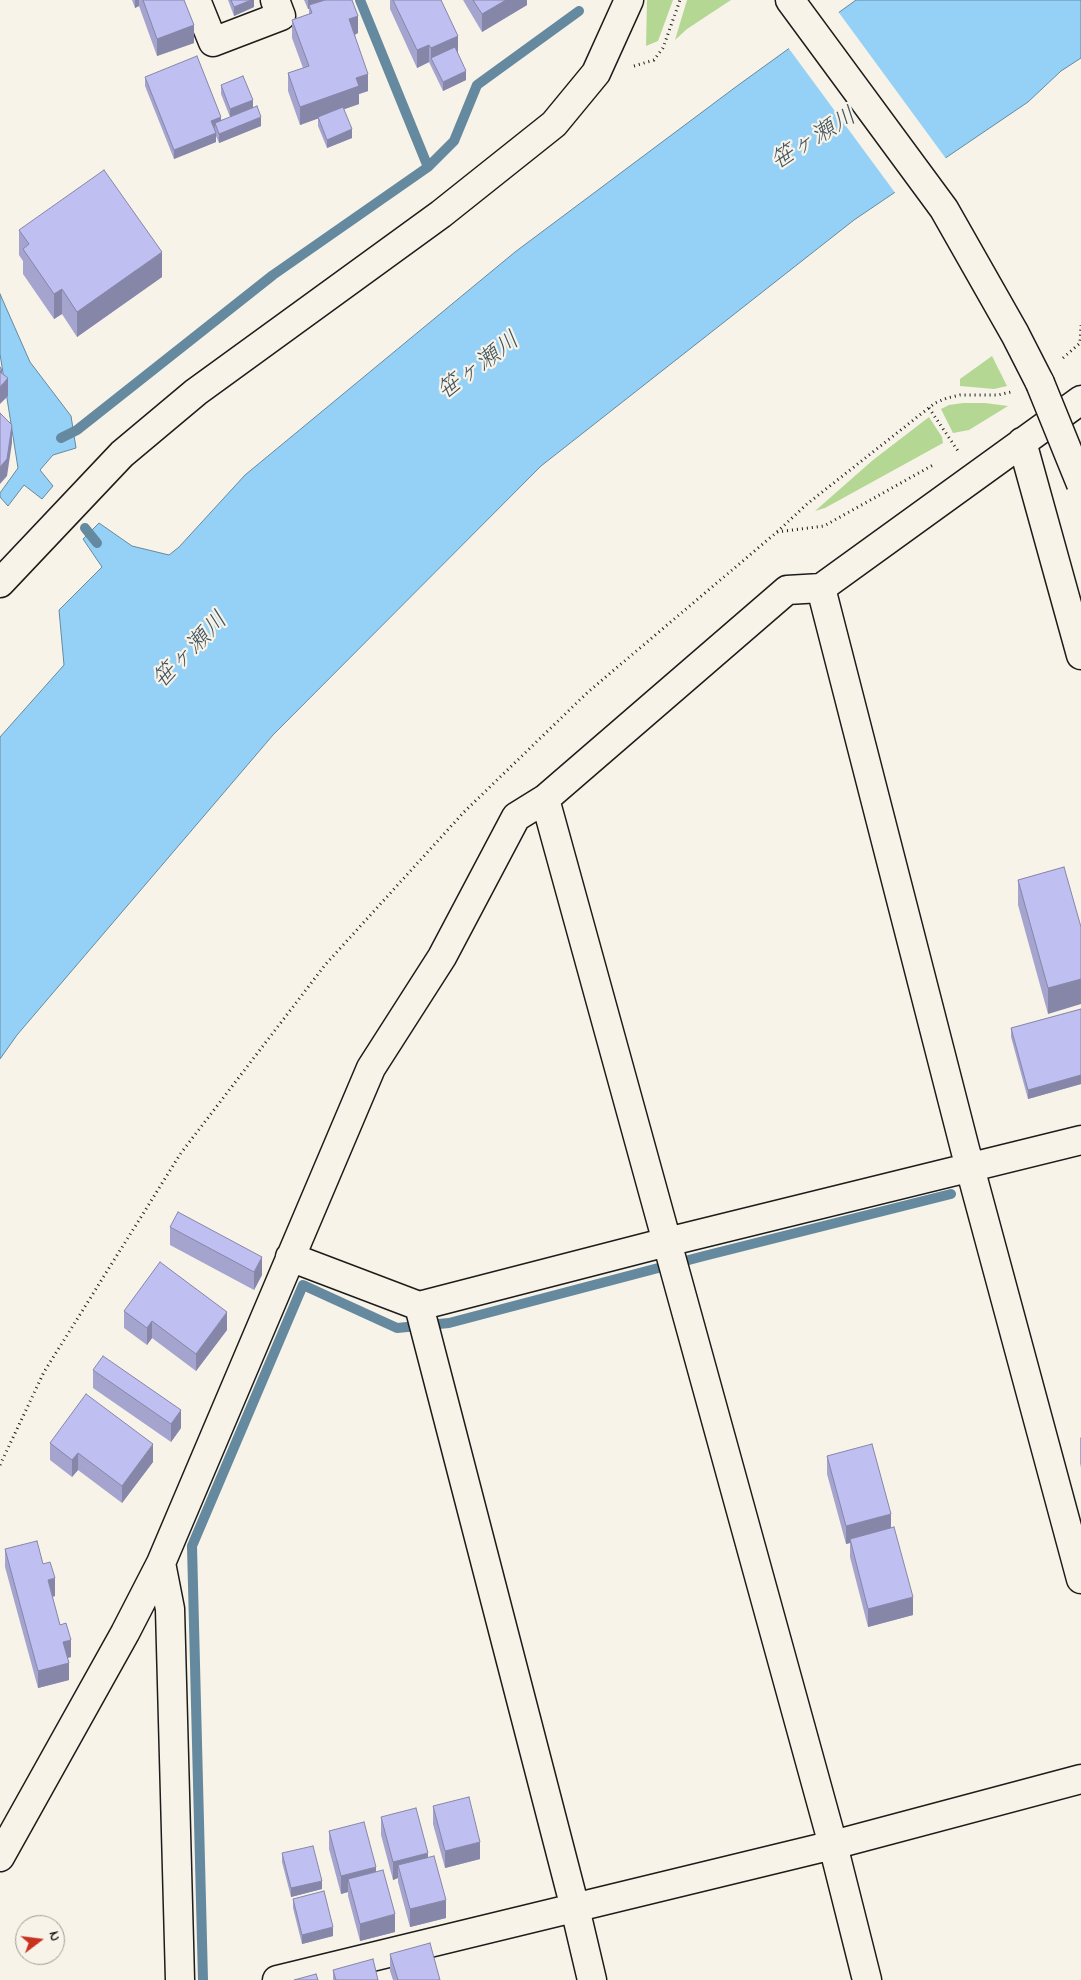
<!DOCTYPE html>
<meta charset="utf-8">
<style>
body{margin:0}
#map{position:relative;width:1081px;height:1980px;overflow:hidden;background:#f7f3e8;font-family:"Indie Flower",sans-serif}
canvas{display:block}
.north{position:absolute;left:15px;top:1915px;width:50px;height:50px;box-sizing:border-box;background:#f7f3e8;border:1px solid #9f9d96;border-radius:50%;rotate:75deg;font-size:14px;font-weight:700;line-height:20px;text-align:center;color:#1c1c1c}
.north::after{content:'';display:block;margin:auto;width:18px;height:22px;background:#c8321e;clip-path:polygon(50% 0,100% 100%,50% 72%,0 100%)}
</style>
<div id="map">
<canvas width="1081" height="1980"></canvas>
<div class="north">N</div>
</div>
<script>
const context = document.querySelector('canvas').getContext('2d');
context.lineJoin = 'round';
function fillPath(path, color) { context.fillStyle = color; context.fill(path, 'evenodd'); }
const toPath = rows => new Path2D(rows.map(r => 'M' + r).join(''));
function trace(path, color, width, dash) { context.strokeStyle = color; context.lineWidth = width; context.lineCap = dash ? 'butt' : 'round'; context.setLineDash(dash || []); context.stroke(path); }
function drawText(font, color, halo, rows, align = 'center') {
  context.font = font + ' "Indie Flower","Klee One",sans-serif'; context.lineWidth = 4.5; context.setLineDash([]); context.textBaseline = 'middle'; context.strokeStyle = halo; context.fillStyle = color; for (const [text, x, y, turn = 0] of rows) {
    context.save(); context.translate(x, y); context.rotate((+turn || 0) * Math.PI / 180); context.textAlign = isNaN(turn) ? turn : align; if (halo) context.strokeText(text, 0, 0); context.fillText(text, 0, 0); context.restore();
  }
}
fillPath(toPath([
 [647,0,673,0,658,41,646,46],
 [687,0,731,0,687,29,675,40],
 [992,356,1007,386,994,389,960,386,960,379],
 [963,403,985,403,1008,406,969,430,953,433,941,409,949,405],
 [929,417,942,437,943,443,825,508,815,511,873,460]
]), '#b4d893');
const water = toPath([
 [856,0,1081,0,1081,58,1061,71,1028,102,854,220,541,466,273,735,17,1035,0,1059,0,737,64,665,59,610,102,567,83,539,99,523,132,546,169,555,179,547,245,475,515,252,737,86,856,0],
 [0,294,30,362,71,416,76,448,53,455,40,470,53,486,42,499,24,485,8,506,0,497,0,493,18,468,0,354,0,294]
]);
fillPath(water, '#95d1f6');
trace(water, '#65899f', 1);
fillPath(toPath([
 [837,10,947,160,896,194,787,46]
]), '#f7f3e8');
trace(toPath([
 [428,167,454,141,477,85,579,11],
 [61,438,77,430,273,275,428,167,360,0],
 [85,528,97,543],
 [203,1980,192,1546,303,1285,397,1328,449,1323,704,1256,951,1194]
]), '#65899f', 10);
const minor = toPath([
 [196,0,213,42,281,16,275,0],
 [790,0,944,209,1015,334,1040,383],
 [1022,442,1081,655],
 [0,583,122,454,196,392,441,214,554,124,596,73,629,0],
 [821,588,965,1149,1081,1579],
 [545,799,833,1845,867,1980],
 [290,1257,419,1306,667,1242,1081,1140],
 [419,1306,575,1908,592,1980],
 [161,1563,170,1609,180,1980],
 [0,1857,125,1633,161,1563,371,1068,442,957,516,817,545,799,787,590,821,588,1081,400],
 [277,1980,833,1845,1081,1779]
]);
trace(minor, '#1c1c1c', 31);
trace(toPath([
 [634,66,654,60,663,48,680,0],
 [1063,358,1080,343,1081,325],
 [929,408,958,451],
 [777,532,807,504,935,403,947,398,960,395,998,395,1011,392],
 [0,1465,44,1372,181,1153,325,965,464,812,588,692,777,532,824,526,933,465]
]), '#1c1c1c', 3, [1, 4]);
trace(minor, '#f7f3e8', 28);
const minorBridge = toPath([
 [1040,383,1081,484]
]);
trace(minorBridge, '#1c1c1c', 31, []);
trace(minorBridge, '#f7f3e8', 28);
fillPath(toPath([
 [132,0,184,0,194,43,157,56,139,6,135,8],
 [228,0,254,0,254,7,234,16],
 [304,0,352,0,358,33,355,35,368,91,359,94,359,104,344,109,352,138,327,148,318,126,318,118,300,125,288,91,288,73,303,68,292,38,292,20,309,14,309,9,308,9],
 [390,0,441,0,466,80,443,91,429,62,417,68,390,9],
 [463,0,527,0,527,5,482,32],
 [145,77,221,120,230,117,221,94,221,85,253,108,261,126,219,143,216,136,216,142,174,159,145,86],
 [19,230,162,277,77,337,62,314,54,319,23,274,23,261,19,255],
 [1064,867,1048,1014,1018,905,1018,880],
 [1081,1009,1081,1084,1028,1099,1011,1037,1011,1028],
 [170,1227,262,1275,254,1290,170,1245],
 [124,1311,227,1330,196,1371,152,1338,147,1345,124,1328],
 [93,1370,181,1428,171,1442,93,1388],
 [1081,1437,1081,1468,1080,1463,1080,1438],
 [50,1443,153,1462,122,1503,78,1470,72,1477,50,1460],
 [827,1456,891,1528,913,1615,868,1627,850,1557,850,1543,846,1544,827,1474],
 [5,1549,43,1564,55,1596,52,1597,60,1625,71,1657,68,1658,69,1680,38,1688,5,1567],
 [433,1806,480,1859,445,1868,433,1824],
 [381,1817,428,1857,446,1918,410,1927,398,1882,398,1878,393,1880,381,1835],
 [329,1831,376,1872,395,1932,360,1941,348,1896,348,1892,341,1894,329,1849],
 [282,1853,322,1889,291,1897,282,1862],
 [293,1899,333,1936,302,1944,293,1908],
 [390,1954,440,1980,393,1980,390,1971],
 [333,1970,378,1980,333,1980]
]), '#a4a4cf');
fillPath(toPath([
 [135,0,139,0,139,6,135,8],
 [251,0,254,0,254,7,234,16,234,7],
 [308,0,331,0,309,5,309,9,308,9],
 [506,0,527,0,527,5,482,32,482,14],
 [358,16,358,33,349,37,349,19],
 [194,25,194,43,157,56,157,39],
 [458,36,458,53,431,58,431,66,431,48],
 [429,45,429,62,417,68,417,50],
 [466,71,466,80,443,91,443,82],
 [368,74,368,91,359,94,359,104,300,125,300,107,356,78],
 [253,100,253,109,230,118,230,109],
 [221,117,221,126,215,123,215,129,211,121],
 [261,117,261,126,219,143,219,134],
 [352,129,352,138,327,148,327,140],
 [216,133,216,142,174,159,174,150],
 [162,252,162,277,77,337,77,312],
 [62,289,62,314,54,319,54,294],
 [2,370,2,384,8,378,8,396,0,404,0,372],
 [12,425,12,443,7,476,0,484,0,467],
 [1081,979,1081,1004,1048,1014,1048,988],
 [1081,1075,1081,1084,1028,1099,1028,1090],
 [262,1257,262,1275,254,1290,254,1272],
 [227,1312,227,1330,196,1371,196,1354],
 [152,1321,152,1338,147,1345,147,1328],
 [181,1410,181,1428,171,1442,171,1424],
 [153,1444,153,1462,122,1503,122,1486],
 [78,1453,78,1470,72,1477,72,1460],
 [891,1514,891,1531,850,1539,850,1543,846,1544,846,1526],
 [55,1578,55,1596,48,1598,48,1580],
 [913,1597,913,1615,868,1627,868,1609],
 [71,1640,71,1657,63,1659,63,1642],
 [69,1663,69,1680,38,1688,38,1671],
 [480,1842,480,1859,445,1868,445,1851],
 [428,1853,428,1870,398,1865,398,1878,393,1880,393,1862],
 [376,1867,376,1884,348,1879,348,1892,341,1894,341,1876],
 [322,1881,322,1889,291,1897,291,1888],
 [446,1900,446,1918,410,1927,410,1909],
 [395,1914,395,1932,360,1941,360,1924],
 [333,1927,333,1936,302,1944,302,1935]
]), '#8686a9');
const building = toPath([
 [143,0,184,0,194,25,157,39,143,0],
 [231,0,251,0,234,7,231,0],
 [325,0,352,0,358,16,349,19,368,74,356,78,359,86,300,107,288,73,309,66,292,20,312,13,309,5,325,0],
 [393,0,441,0,458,36,431,48,429,45,417,50,393,0],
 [473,0,506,0,482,14,473,0],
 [455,47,466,71,443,82,431,58,455,47],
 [197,56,221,117,211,121,216,133,174,150,145,77,197,56],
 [243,76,253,100,230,109,221,85,243,76],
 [257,106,261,117,219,134,215,123,257,106],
 [343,107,352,129,327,140,318,117,343,107],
 [104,170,162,252,77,312,62,289,54,294,23,249,29,244,19,230,104,170],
 [0,367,2,370,0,372,8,378,0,387,0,367],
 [0,413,12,425,7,459,0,467,0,413],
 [1064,867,1081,927,1081,979,1048,988,1018,880,1064,867],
 [1081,1009,1081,1075,1028,1090,1011,1028,1081,1009],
 [178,1212,262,1257,254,1272,170,1227,178,1212],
 [160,1262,227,1312,196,1354,152,1321,147,1328,124,1311,160,1262],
 [103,1356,181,1410,171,1424,93,1370,103,1356],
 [86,1394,153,1444,122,1486,78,1453,72,1460,50,1443,86,1394],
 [872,1444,891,1514,846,1526,827,1456,872,1444],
 [894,1527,913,1597,868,1609,850,1539,894,1527],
 [37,1541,43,1564,50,1562,55,1578,48,1580,60,1625,66,1623,71,1640,63,1642,69,1663,38,1671,5,1549,37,1541],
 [469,1797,480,1842,445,1851,433,1806,469,1797],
 [416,1808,428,1853,393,1862,381,1817,416,1808],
 [364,1822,376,1867,341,1876,329,1831,364,1822],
 [313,1846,322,1881,291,1888,282,1853,313,1846],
 [434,1856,446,1900,410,1909,398,1865,434,1856],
 [383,1870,395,1914,360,1924,348,1879,383,1870],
 [324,1891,333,1927,302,1935,293,1899,324,1891],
 [430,1943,440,1980,398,1980,390,1954,430,1943],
 [373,1959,378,1980,336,1980,333,1970,373,1959],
 [316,1974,318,1980,294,1980,316,1974]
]);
fillPath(building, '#bfbff1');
trace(building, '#8686a9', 1);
drawText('italic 24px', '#40525d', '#f7f3e8', [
 ["笹ヶ瀬川",815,141,-32],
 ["笹ヶ瀬川",480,368,-37],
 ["笹ヶ瀬川",192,652,-46]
]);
</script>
